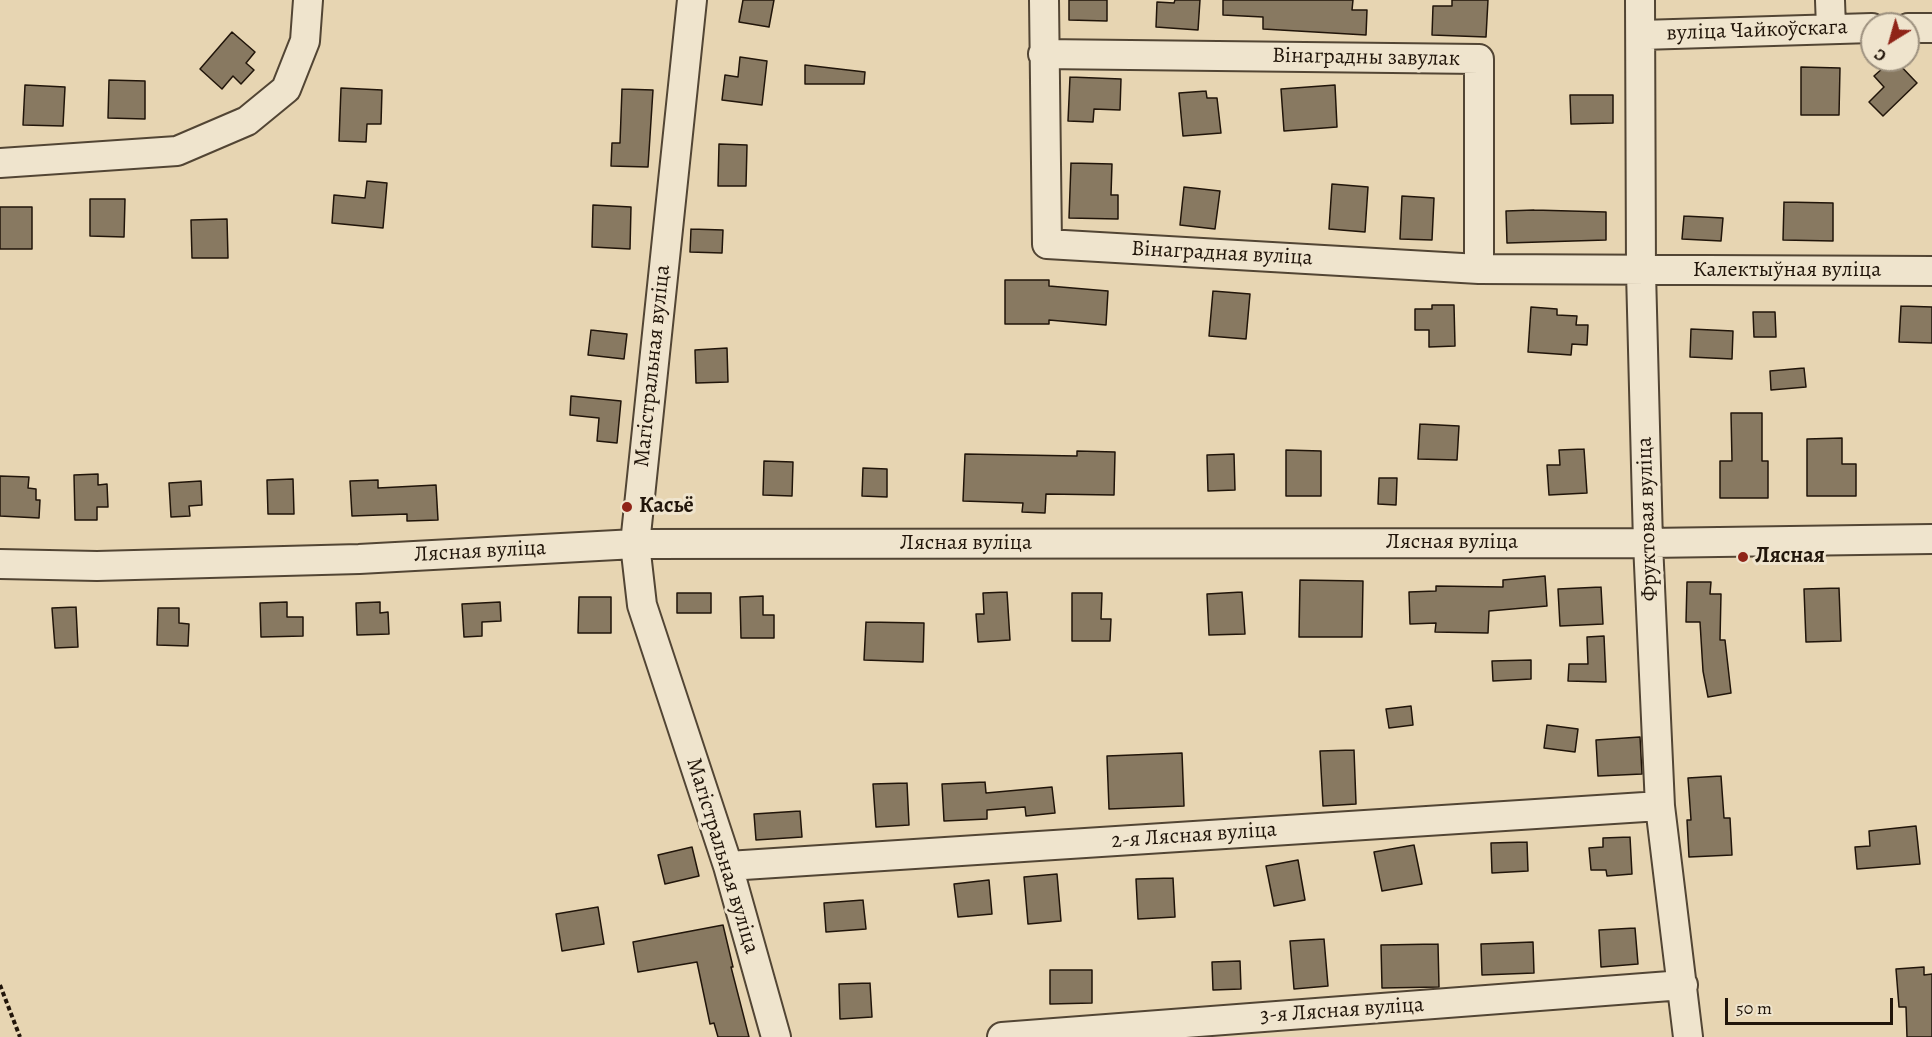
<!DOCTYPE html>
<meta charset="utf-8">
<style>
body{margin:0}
#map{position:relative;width:1932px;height:1037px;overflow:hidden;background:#e7d5b2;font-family:Alegreya,serif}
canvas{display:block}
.north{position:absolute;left:1860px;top:12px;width:60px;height:60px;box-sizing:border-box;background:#efe4cd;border:2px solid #9d917f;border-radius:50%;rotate:217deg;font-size:16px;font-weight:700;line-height:24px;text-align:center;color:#21150a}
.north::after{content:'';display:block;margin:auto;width:21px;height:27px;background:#8f2418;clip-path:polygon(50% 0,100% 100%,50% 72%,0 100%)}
.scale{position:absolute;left:1725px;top:998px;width:168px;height:27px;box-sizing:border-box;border:3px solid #21150a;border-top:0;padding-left:8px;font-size:18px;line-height:21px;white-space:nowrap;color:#21150a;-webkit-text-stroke:4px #efe4cd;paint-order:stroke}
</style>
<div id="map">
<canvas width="1932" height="1037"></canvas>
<div class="north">С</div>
<div class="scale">50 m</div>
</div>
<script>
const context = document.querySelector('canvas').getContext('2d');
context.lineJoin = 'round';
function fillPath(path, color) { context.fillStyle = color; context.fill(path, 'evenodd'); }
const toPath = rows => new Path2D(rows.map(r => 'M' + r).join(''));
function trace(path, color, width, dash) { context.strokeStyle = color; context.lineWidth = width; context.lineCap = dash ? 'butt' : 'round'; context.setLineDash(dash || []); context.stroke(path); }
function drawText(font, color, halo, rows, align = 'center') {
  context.font = font + ' Alegreya,serif'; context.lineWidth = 6; context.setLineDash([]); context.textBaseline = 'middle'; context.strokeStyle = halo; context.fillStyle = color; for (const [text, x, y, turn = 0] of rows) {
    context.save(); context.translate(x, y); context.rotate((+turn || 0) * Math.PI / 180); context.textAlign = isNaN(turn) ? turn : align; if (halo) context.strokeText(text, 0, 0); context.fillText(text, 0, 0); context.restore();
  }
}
const building = toPath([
 [743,0,774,0,769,27,739,22,743,0],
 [1069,0,1107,0,1107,21,1069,20,1069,0],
 [1175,0,1200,0,1198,30,1156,27,1157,2,1174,3,1175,0],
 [1223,0,1353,0,1352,10,1367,10,1366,35,1263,29,1263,17,1223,15,1223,0],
 [1452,0,1488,0,1486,37,1432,35,1433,6,1452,6,1452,0],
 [232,32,255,52,246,63,254,70,241,84,233,76,222,89,200,69,232,32],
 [740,57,767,61,762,105,722,100,725,75,738,77,740,57],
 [1892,60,1895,60,1917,83,1883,116,1869,102,1884,87,1874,76,1892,60],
 [805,65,865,72,864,84,805,84,805,65],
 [1801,67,1840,68,1839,115,1801,115,1801,67],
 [1070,77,1121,79,1120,110,1094,109,1093,122,1068,121,1070,77],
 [109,80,145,81,145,119,108,118,109,80],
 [25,85,65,87,63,126,23,125,25,85],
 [1335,85,1337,127,1284,131,1281,89,1335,85],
 [341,88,382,90,381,124,367,124,366,142,339,141,341,88],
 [622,89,653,90,648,167,611,166,612,143,620,143,622,89],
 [1206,91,1207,98,1217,98,1221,133,1183,136,1179,93,1206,91],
 [1570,95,1613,95,1613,123,1571,124,1570,95],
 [719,144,747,145,746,186,718,186,719,144],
 [1071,163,1112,164,1111,195,1118,195,1118,219,1069,218,1071,163],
 [367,181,387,183,383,228,332,223,334,195,365,198,367,181],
 [1332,184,1368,187,1365,232,1329,229,1332,184],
 [1184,187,1220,191,1215,229,1180,225,1184,187],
 [1402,196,1434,198,1432,240,1400,239,1402,196],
 [90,199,125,199,124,237,90,236,90,199],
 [1784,202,1833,203,1833,241,1783,240,1784,202],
 [593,205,631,207,630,249,592,247,593,205],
 [0,207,32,207,32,249,0,249,0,207],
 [1534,210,1606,212,1606,240,1507,243,1506,211,1534,210],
 [1684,216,1723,218,1721,241,1682,239,1684,216],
 [227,219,228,258,192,258,191,220,227,219],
 [691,229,723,230,722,253,690,252,691,229],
 [1005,280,1049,280,1049,286,1108,291,1106,325,1049,320,1049,324,1005,324,1005,280],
 [1213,291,1250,294,1246,339,1209,336,1213,291],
 [1432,305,1454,305,1455,346,1429,347,1429,330,1415,330,1415,309,1432,309,1432,305],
 [1901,306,1932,307,1932,343,1899,342,1901,306],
 [1531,307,1557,309,1557,315,1577,316,1576,325,1588,325,1587,345,1572,344,1571,355,1528,352,1531,307],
 [1753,312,1775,312,1776,337,1754,337,1753,312],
 [1691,329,1733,331,1732,359,1690,357,1691,329],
 [591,330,627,334,624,359,588,355,591,330],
 [727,348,728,382,696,383,695,350,727,348],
 [1804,368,1806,387,1771,390,1770,371,1804,368],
 [571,396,621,401,617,443,597,441,599,418,570,415,571,396],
 [1731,413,1762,413,1762,461,1768,461,1768,498,1720,498,1720,461,1732,461,1731,413],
 [1420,424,1459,426,1457,460,1418,459,1420,424],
 [1842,438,1842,464,1856,464,1856,496,1807,496,1807,439,1842,438],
 [1584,449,1587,493,1549,495,1547,465,1560,465,1559,450,1584,449],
 [1286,450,1321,451,1321,496,1286,496,1286,450],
 [1077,451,1115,452,1114,495,1046,494,1045,513,1022,512,1023,503,963,501,965,454,1077,456,1077,451],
 [1234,454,1235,490,1208,491,1207,455,1234,454],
 [764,461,793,462,792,496,763,495,764,461],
 [863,468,887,469,887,497,862,496,863,468],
 [98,474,98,485,107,484,108,507,97,507,97,520,75,520,74,475,98,474],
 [0,476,29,477,28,488,36,489,36,500,40,500,39,518,0,516,0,476],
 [1379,478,1397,478,1396,505,1378,504,1379,478],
 [293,479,294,514,268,514,267,480,293,479],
 [378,480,378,488,436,485,438,520,407,521,407,514,352,516,350,481,378,480],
 [201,481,202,505,189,506,190,516,171,517,169,483,201,481],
 [1545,576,1547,606,1489,611,1488,633,1435,632,1436,623,1410,624,1409,592,1436,591,1436,586,1503,587,1503,580,1545,576],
 [1300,580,1363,581,1362,637,1299,637,1300,580],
 [1687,582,1711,582,1710,594,1721,594,1720,640,1725,640,1731,693,1708,697,1703,671,1700,622,1686,622,1687,582],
 [1601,587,1603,624,1560,626,1558,589,1601,587],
 [1839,588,1841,641,1806,642,1804,589,1839,588],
 [1007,592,1010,640,978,642,976,614,984,614,983,593,1007,592],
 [1242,592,1245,634,1209,635,1207,594,1242,592],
 [677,593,711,593,711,613,677,613,677,593],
 [1072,593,1102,593,1101,619,1111,619,1110,641,1072,641,1072,593],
 [763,596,763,615,774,615,774,638,741,638,740,597,763,596],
 [579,597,611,597,611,633,578,633,579,597],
 [287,602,287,617,303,617,303,636,261,637,260,603,287,602],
 [380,602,380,613,388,612,389,634,357,635,356,603,380,602],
 [500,602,501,621,482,622,482,636,464,637,462,604,500,602],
 [76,607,78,647,55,648,52,608,76,607],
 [158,608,179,608,179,623,189,624,188,646,157,645,158,608],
 [866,622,924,623,923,662,864,660,866,622],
 [1604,636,1606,682,1568,681,1569,664,1588,664,1587,637,1604,636],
 [1531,660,1531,679,1493,681,1492,661,1531,660],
 [1411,706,1413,725,1389,728,1386,709,1411,706],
 [1547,725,1578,729,1575,752,1544,748,1547,725],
 [1640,737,1642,774,1598,776,1596,740,1640,737],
 [1354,750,1356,804,1323,806,1320,751,1354,750],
 [1182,753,1184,806,1109,809,1107,756,1182,753],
 [1721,776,1724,818,1730,818,1732,855,1689,857,1687,820,1691,820,1688,778,1721,776],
 [985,782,986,793,1052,787,1055,813,1026,816,1025,807,987,810,987,819,944,821,942,784,985,782],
 [907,783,909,825,876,827,873,784,907,783],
 [800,811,802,837,756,840,754,814,800,811],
 [1916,826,1920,864,1857,869,1855,847,1870,846,1869,831,1916,826],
 [1630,837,1632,874,1607,876,1606,870,1591,870,1589,848,1603,847,1603,838,1630,837],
 [1527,842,1528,871,1492,873,1491,843,1527,842],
 [1414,845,1422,884,1382,891,1374,852,1414,845],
 [692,847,699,876,665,884,658,855,692,847],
 [1298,860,1305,900,1274,906,1266,866,1298,860],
 [1057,874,1061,921,1028,924,1024,877,1057,874],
 [1173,878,1175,917,1138,919,1136,879,1173,878],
 [989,880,992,914,958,917,954,884,989,880],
 [863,900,866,929,826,932,824,903,863,900],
 [598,907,604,944,562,951,556,914,598,907],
 [723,925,733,967,731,967,749,1037,718,1037,714,1023,710,1024,697,962,638,972,633,942,723,925],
 [1635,928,1638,964,1601,967,1599,930,1635,928],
 [1324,939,1328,986,1294,989,1290,941,1324,939],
 [1533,942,1534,973,1482,975,1481,944,1533,942],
 [1438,944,1439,987,1382,988,1381,945,1438,944],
 [1240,961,1241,989,1213,990,1212,962,1240,961],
 [1924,967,1924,975,1932,974,1932,1037,1907,1037,1906,1007,1899,1007,1896,969,1924,967],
 [1050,970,1092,970,1092,1003,1050,1004,1050,970],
 [870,983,872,1017,840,1019,839,984,870,983]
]);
fillPath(building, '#887961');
trace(building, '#21150a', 1.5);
const minor = toPath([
 [692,0,635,544,642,605,728,866,776,1037],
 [1044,0,1047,244,1479,269,1932,271],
 [1640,0,1641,272,1648,543,1660,806,1688,1037],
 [1830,0,1831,28],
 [1908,28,1932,28],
 [1641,35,1872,28],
 [1043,54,1479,59,1479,269],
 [0,163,177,151,247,121,286,89,305,41,308,0],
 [0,564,97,566,359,559,635,544,1648,543,1932,539],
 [728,866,1660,806],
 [1002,1037,1683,985]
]);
trace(minor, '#524534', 32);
trace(toPath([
 [0,985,20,1037]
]), '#21150a', 4, [4.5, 3]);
trace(minor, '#efe4cd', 28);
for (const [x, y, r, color] of [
 [627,507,6,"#8f2418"],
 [1743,557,6,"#8f2418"]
]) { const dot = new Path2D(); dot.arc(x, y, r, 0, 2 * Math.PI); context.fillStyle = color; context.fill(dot); trace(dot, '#efe4cd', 2); }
drawText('22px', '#21150a', '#efe4cd', [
 ["вуліца Чайкоўскага",1757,31,-2],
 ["Вінаградны завулак",1366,58,1],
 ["Вінаградная вуліца",1222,254,3],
 ["Калектыўная вуліца",1787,271],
 ["Магістральная вуліца",653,366,-84],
 ["Фруктовая вуліца",1648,519,-92],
 ["Лясная вуліца",1452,543],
 ["Лясная вуліца",966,544],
 ["Лясная вуліца",480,552,-3],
 ["2-я Лясная вуліца",1194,836,-4],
 ["Магістральная вуліца",722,856,73],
 ["3-я Лясная вуліца",1342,1011,-4]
]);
drawText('bold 22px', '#21150a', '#efe4cd', [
 ["Касьё",639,507],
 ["Лясная",1755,557]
], 'left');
</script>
